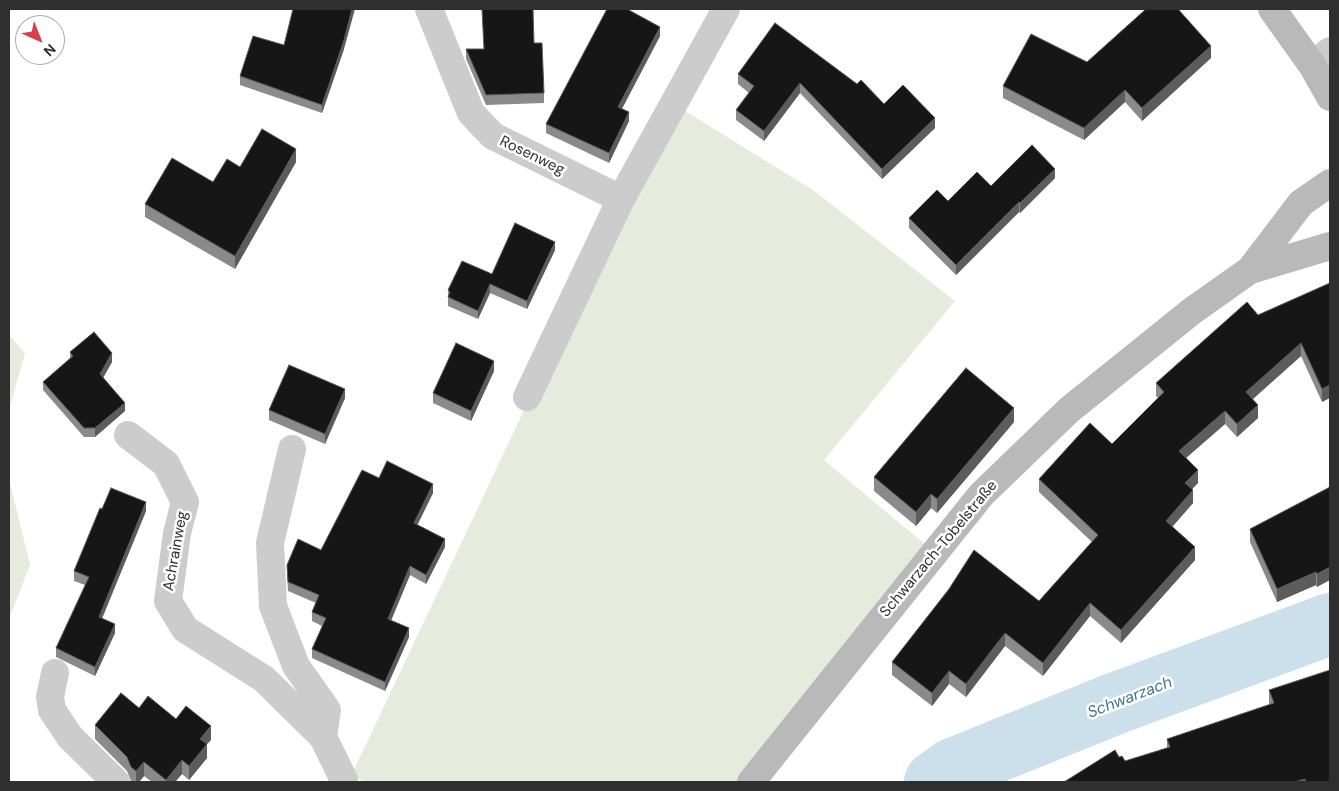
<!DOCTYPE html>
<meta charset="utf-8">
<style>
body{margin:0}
#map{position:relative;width:1339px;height:791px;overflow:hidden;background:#fff;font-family:"DM Sans",sans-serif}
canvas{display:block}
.frame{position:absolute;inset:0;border:10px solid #2f2f2f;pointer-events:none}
.north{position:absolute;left:15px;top:15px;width:50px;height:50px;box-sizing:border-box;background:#fff;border:1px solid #acacac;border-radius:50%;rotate:136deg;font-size:14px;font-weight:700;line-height:20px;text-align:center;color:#2f2f2f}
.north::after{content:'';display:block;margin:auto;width:18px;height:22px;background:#db3c50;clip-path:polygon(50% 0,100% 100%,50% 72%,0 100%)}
</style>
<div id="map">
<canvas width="1339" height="791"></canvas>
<div class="frame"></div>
<div class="north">N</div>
</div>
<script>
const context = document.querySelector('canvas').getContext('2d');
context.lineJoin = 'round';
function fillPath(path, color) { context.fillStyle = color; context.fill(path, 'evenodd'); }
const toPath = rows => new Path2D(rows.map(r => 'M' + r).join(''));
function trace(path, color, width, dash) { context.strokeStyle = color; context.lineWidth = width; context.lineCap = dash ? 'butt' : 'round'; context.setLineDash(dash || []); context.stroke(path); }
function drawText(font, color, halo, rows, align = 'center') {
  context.font = font + ' "DM Sans",sans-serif'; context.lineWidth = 5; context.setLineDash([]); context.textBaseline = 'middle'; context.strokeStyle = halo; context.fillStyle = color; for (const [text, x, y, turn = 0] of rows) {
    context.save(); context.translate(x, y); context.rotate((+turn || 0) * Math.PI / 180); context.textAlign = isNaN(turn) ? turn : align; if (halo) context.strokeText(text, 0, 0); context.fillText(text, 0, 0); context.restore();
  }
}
fillPath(toPath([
 [677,106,813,190,955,301,824,460,933,551,749,782,366,782,351,776,624,199],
 [9,335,25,353,9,410],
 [9,479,30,565,9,619]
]), '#e6ebde');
trace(toPath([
 [935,782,953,769,1114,704,1330,624]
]), '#cbe0ea', 62);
trace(toPath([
 [429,9,471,113,493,136,621,199],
 [1312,65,1330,51],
 [527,397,621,199,726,9],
 [128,435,166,464,185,502,177,533,168,601,185,629,264,679,323,737,344,780],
 [292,449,270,543,273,606,296,666,327,710,323,737],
 [55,673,50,697,52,710,70,737,116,782]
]), '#ccc', 28);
trace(toPath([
 [1272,9,1312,65,1330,97],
 [1250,270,1330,246],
 [751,782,981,495,1069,410,1192,311,1250,270,1301,203,1330,183]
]), '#b9b9b9', 28);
fillPath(toPath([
 [775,23,884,104,935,128,882,179,800,93,764,141,736,120,736,110,749,93,738,84,738,74],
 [660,36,622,109,629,121,609,163,546,133,546,124],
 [534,43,544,93,544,103,486,105,466,59,466,49,483,49],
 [284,45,344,49,322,113,240,85,240,76],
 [1211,58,1142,121,1125,102,1084,140,1003,98,1003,86,1087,62],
 [296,162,235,269,145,217,145,204,213,182,240,167],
 [1055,178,1020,213,1019,212,956,275,909,228,909,218,991,186],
 [555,250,527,309,490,293,478,319,448,306,448,290,492,274],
 [1330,283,1322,402,1301,356,1253,399,1258,418,1237,437,1225,424,1186,458,1198,483,1192,489,1193,503,1172,527,1195,560,1121,643,1090,616,1043,676,1005,646,966,697,949,684,932,706,892,675,892,662,1039,601,1092,542,1039,492,1039,479,1112,444,1158,398,1156,396,1156,383,1258,315],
 [70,352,112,362,103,378,125,411,95,437,84,437,43,390,43,382,70,358],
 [494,371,471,421,433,403,433,393],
 [345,398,325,444,269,420,269,410],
 [1014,422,937,513,931,508,916,526,874,491,874,477],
 [379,478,433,493,417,525,445,547,426,584,410,575,391,620,409,637,385,691,312,658,312,649,322,626,312,621,312,612,316,603,288,591,287,574,287,565,321,550],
 [1330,487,1317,587,1316,585,1277,602,1250,542,1250,529],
 [102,509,146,511,102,618,115,633,95,676,56,657,56,648,85,585,74,581,74,571],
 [1269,690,1330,782,1064,782,1119,757,1125,761,1167,748,1167,739,1269,705],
 [139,708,176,719,211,740,207,744,207,758,189,780,182,774,175,782,152,782,144,776,139,782,133,782,131,781,127,771,95,739,95,725]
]), '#8a8a8a');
fillPath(toPath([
 [352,9,355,9,344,49,322,113,322,105],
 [660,27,660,36,618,116,618,107],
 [1211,46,1211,58,1142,121,1142,108],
 [800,83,800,93,764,141,764,131],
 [1125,90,1125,102,1084,140,1084,128],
 [629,112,629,121,609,163,609,153],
 [935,118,935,128,882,179,882,169],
 [296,149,296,162,235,269,235,256],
 [1055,169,1055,178,1020,213,1020,203],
 [1019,202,1019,212,956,275,956,265],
 [555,242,555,250,527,309,527,301],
 [490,284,490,293,478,319,478,311],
 [1301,343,1301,356,1246,405,1246,392],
 [112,353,112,362,100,383,100,374],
 [494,361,494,371,471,421,471,411],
 [1330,385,1330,398,1322,402,1322,389],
 [345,389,345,398,325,444,325,434],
 [125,403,125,411,95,437,95,428],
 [1258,405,1258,418,1237,437,1237,424],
 [1014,408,1014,422,937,513,937,499],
 [1225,411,1225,424,1179,464,1179,451],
 [1198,470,1198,483,1185,496,1185,483],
 [433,484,433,493,414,532,414,523],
 [1193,490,1193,503,1166,534,1166,521],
 [931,494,931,508,916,526,916,512],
 [146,502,146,511,99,626,99,617],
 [445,539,445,547,426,584,426,575],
 [1195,547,1195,560,1121,643,1121,630],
 [410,566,410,575,388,628,388,619],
 [1330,567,1330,580,1317,587,1317,574],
 [1316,572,1316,585,1277,602,1277,589],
 [1090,603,1090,616,1043,676,1043,663],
 [115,624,115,633,95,676,95,667],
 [409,628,409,637,385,691,385,682],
 [1005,633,1005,646,966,697,966,684],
 [949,671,949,684,932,706,932,693],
 [211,726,211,740,207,744,207,758,189,780,189,766,200,739],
 [182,760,182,774,175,782,166,782,166,780],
 [144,762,144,776,139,782,136,782,136,771],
 [1305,779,1305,782,1294,782]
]), '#5c5c5c');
const building = toPath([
 [293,9,352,9,344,40,322,105,240,76,253,36,284,45,293,9],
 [482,9,533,9,534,43,542,43,544,93,486,95,466,49,484,49,482,9],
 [607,9,627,9,660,27,618,107,629,112,609,153,546,124,607,9],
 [1146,9,1178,9,1211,46,1142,108,1125,90,1084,128,1003,86,1031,34,1087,62,1146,9],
 [775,23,857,84,861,80,884,104,903,85,935,118,882,169,800,83,764,131,736,110,754,86,738,74,775,23],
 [262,129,296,149,235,256,145,204,172,158,213,182,227,159,240,167,262,129],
 [1032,145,1055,169,1020,203,1019,202,956,265,909,218,937,190,948,201,977,172,991,186,1032,145],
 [515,223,555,242,527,301,490,284,478,311,448,297,450,292,448,290,462,261,492,274,515,223],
 [1330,283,1330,385,1322,389,1301,343,1246,392,1258,405,1237,424,1225,411,1179,451,1198,470,1185,483,1193,490,1166,521,1195,547,1121,630,1090,603,1043,663,1005,633,966,684,949,671,932,693,892,662,949,589,974,550,1039,601,1098,535,1039,479,1090,423,1112,444,1164,392,1156,383,1247,302,1258,315,1330,283],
 [94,332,112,353,100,374,125,403,95,428,84,428,43,382,73,356,70,352,94,332],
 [456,343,494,361,471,411,433,393,456,343],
 [289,365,345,389,325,434,269,410,289,365],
 [966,368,1014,408,937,499,931,494,916,512,874,477,966,368],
 [387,461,433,484,414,523,445,539,426,575,410,566,388,619,409,628,385,682,312,649,326,618,312,612,319,595,288,582,287,565,298,539,321,550,362,470,379,478,387,461],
 [1330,487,1330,567,1317,574,1316,572,1277,589,1250,529,1330,487],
 [111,488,146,502,99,617,115,624,95,667,56,648,89,577,74,571,100,508,102,509,111,488],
 [1330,670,1330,782,1306,782,1305,779,1294,782,1064,782,1115,750,1119,757,1122,756,1125,761,1170,747,1167,739,1274,703,1269,690,1330,670],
 [121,693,139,708,148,696,176,719,186,706,211,726,200,739,207,744,189,766,182,760,166,780,144,762,136,771,131,767,127,757,95,725,121,693]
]);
fillPath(building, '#161616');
trace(building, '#5c5c5c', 1);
drawText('15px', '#2f2f2f', '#fff', [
 ["Rosenweg",532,156,26],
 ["Schwarzach-Tobelstraße",939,549,-50],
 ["Achrainweg",176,551,-80]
]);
drawText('italic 16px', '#41748d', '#fff', [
 ["Schwarzach",1130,698,-21]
]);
</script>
